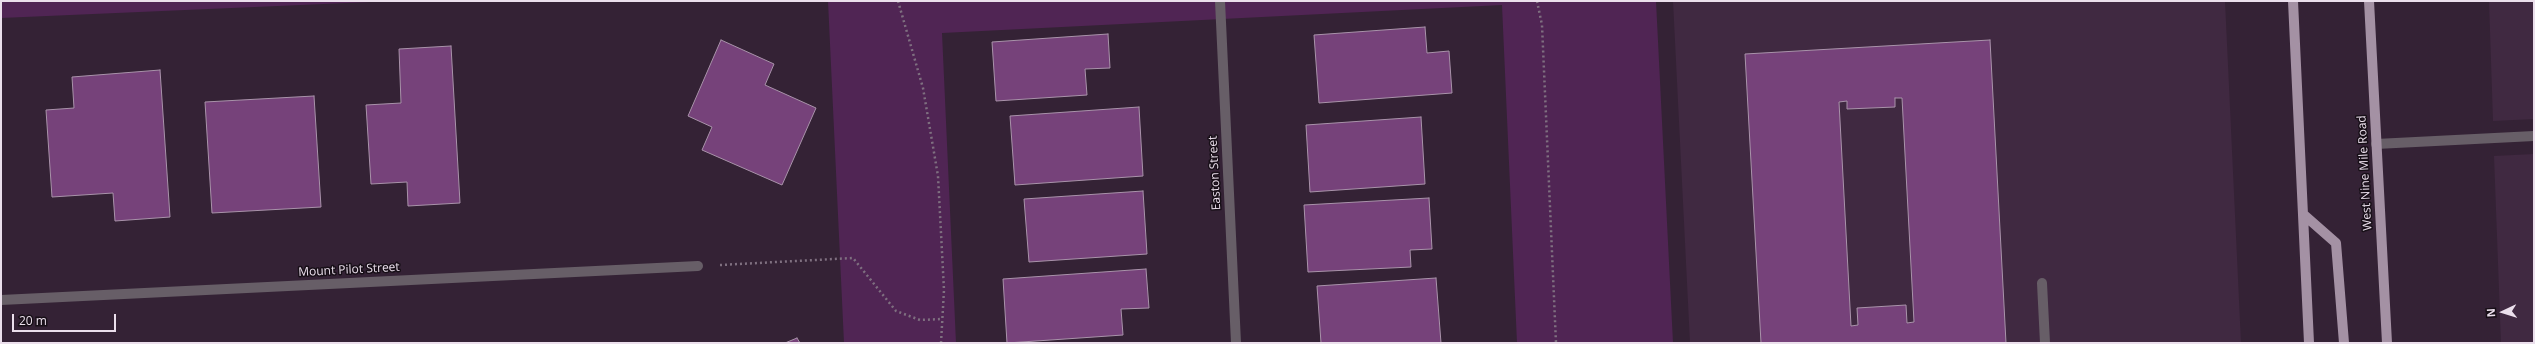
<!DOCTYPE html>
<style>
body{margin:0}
#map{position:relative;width:2535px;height:344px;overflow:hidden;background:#342235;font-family:"Open Sans",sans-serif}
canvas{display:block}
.frame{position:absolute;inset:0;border:2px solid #ebdfec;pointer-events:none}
.north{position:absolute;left:2483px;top:292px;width:40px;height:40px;-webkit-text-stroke:3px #170f17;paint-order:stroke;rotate:266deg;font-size:11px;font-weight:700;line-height:16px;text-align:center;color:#ebdfec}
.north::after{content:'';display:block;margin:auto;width:14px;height:18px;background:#ebdfec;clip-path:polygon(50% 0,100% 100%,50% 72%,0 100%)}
.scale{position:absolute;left:12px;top:314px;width:104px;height:18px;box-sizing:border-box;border:2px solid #ebdfec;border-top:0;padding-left:5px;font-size:12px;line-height:14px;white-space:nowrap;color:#ebdfec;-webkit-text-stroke:3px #170f17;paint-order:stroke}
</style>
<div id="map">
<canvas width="2535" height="344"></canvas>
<div class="frame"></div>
<div class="north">N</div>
<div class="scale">20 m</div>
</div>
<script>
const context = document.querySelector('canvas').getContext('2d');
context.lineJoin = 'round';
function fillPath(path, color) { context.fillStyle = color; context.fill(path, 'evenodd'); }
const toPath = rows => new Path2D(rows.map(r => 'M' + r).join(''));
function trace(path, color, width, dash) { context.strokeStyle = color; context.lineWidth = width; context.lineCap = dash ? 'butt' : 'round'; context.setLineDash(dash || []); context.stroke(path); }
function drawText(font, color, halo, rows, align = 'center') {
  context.font = font + ' "Open Sans",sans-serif'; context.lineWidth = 3; context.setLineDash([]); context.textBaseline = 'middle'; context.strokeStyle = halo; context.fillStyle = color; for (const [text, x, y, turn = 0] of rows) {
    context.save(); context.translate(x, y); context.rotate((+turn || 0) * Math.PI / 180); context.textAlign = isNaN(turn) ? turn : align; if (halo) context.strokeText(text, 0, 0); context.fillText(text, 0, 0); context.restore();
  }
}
fillPath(toPath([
 [1673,1,2225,1,2241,343,1690,343],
 [2489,1,2534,1,2534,119,2493,121],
 [2534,154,2534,343,2501,343,2494,156]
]), '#402941');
fillPath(toPath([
 [1,1,393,1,1,18],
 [828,1,1656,1,1673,343,1517,343,1502,5,942,33,956,343,844,343]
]), '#502554');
const building = toPath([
 [1425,27,1427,53,1449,51,1452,93,1319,103,1314,35,1425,27],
 [1108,34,1110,68,1085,69,1087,95,996,101,992,42,1108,34],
 [721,40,774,64,765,85,816,108,782,185,702,150,712,127,688,116,721,40],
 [1990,40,2006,343,1761,343,1745,54,1990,40],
 [1895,98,1902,98,1914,322,1907,323,1906,305,1857,308,1858,325,1851,326,1839,102,1847,101,1847,109,1895,107,1895,98],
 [451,46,460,203,408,206,407,182,371,184,366,105,401,103,399,49,451,46],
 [160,70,170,217,115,221,113,193,52,197,46,110,74,108,72,77,160,70],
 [314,96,321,207,212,213,205,102,314,96],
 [1139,107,1143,176,1015,185,1010,116,1139,107],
 [1421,117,1425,184,1310,192,1306,125,1421,117],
 [1143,191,1147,254,1029,262,1024,199,1143,191],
 [1429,198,1432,249,1410,250,1411,267,1308,272,1304,205,1429,198],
 [1146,269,1149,308,1121,309,1123,335,1007,343,1003,279,1146,269],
 [1436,278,1441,343,1321,343,1317,286,1436,278],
 [797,338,800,343,785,343,797,338]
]);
fillPath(building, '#76427a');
trace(building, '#a993aa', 1);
trace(toPath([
 [898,1,923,88,938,176,944,290,941,343],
 [1537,1,1542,25,1556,343],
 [720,265,853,258,896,311,920,320,942,319]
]), '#7f7080', 2.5, [2, 3]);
trace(toPath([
 [2042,283,2045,343]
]), '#675e67', 10);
trace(toPath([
 [1220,1,1236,343],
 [2376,144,2534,136],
 [1,300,698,266]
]), '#675e67', 10);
trace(toPath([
 [2293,1,2309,343],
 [2369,1,2387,343],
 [2303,214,2336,243,2344,343]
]), '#a491a4', 10);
drawText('12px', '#ebdfec', '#170f17', [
 ["Easton Street",1215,173,-93],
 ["West Nine Mile Road",2365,173,-93],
 ["Mount Pilot Street",349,270,-3]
]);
</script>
